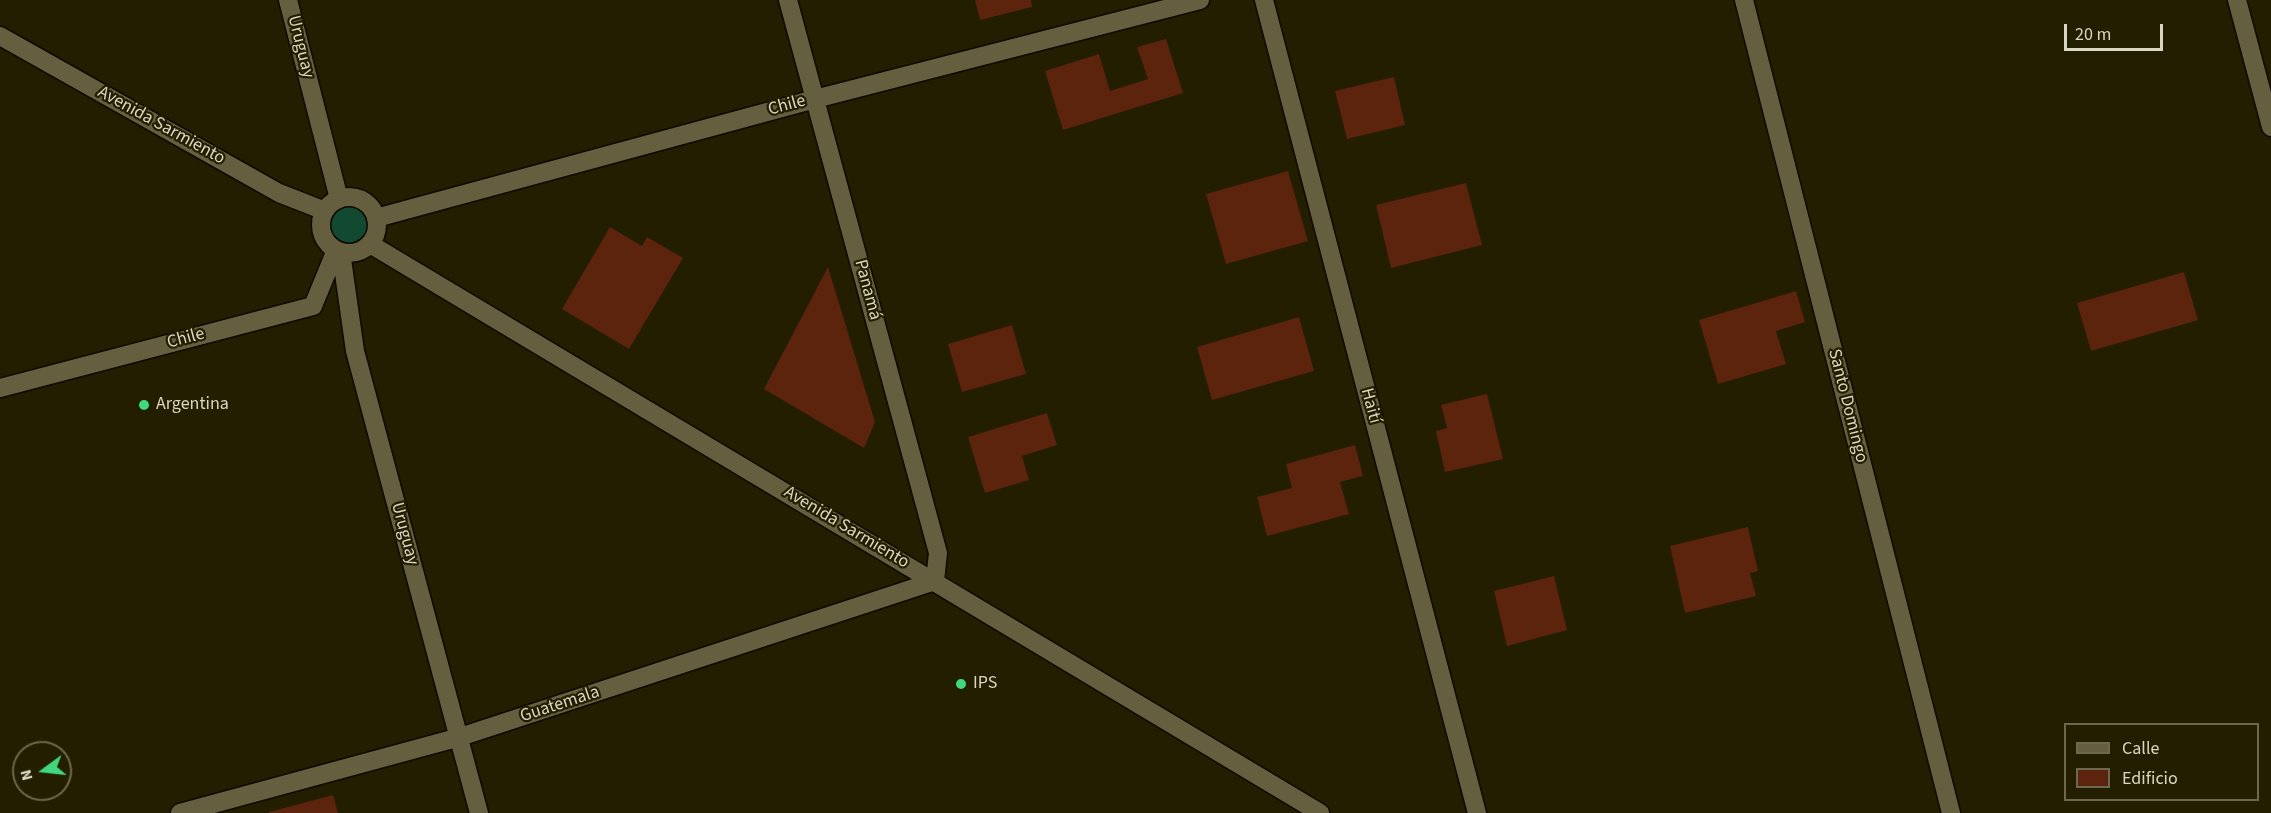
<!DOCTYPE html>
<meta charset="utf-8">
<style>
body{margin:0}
#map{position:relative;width:2271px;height:813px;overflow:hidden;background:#241e00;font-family:"Source Sans 3",sans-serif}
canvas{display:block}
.legend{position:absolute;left:2064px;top:723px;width:195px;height:78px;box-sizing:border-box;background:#241e00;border:2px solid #6c684e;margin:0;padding:8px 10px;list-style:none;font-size:18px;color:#d9d6c4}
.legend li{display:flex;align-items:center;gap:12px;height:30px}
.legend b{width:30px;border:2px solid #6c684e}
.north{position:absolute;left:12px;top:741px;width:60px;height:60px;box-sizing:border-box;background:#241e00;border:2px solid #6c684e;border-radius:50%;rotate:255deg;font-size:16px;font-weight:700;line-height:24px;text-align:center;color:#d9d6c4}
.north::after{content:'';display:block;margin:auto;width:21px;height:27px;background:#41d77c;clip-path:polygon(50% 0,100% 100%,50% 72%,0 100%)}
.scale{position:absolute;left:2064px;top:24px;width:99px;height:27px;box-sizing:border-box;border:3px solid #d9d6c4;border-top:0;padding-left:8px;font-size:18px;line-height:21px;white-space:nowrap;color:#d9d6c4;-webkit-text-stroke:4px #241e00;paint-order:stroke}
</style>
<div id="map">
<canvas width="2271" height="813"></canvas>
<ul class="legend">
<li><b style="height:8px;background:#655f3f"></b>Calle</li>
<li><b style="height:16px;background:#5c230d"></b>Edificio</li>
</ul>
<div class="north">N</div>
<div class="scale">20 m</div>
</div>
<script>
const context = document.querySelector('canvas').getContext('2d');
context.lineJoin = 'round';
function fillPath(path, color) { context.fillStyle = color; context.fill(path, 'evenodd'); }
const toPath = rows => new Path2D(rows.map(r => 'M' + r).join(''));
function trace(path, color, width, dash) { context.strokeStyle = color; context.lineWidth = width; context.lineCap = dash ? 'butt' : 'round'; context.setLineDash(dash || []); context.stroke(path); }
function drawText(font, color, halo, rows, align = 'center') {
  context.font = font + ' "Source Sans 3",sans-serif'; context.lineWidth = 4.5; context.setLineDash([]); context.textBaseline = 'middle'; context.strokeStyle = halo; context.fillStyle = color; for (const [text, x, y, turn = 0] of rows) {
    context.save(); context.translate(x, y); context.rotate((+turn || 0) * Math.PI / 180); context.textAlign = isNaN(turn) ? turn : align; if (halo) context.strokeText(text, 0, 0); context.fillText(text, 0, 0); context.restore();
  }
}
fillPath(toPath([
 '325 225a24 24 0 1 1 48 0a24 24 0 1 1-48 0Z'
]), '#124a31');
fillPath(toPath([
 [975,0,1031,0,1032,7,980,20],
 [1166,39,1183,93,1063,130,1045,71,1099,54,1110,91,1148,79,1137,47],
 [1394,77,1405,125,1347,139,1335,91],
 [1288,171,1308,241,1226,264,1206,194],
 [1466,183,1482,245,1391,268,1376,205],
 [610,227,642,246,647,237,683,258,629,349,562,309],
 [828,267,875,422,864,448,764,389],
 [2184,272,2198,320,2091,351,2077,303],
 [1796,291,1805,322,1776,331,1786,364,1718,384,1699,320],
 [1299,317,1314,371,1212,400,1197,347],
 [1012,325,1026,374,962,392,948,344],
 [1487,394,1503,459,1445,472,1436,431,1447,428,1441,405],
 [1047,413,1057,445,1022,456,1029,480,985,493,968,437],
 [1355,445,1363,476,1340,482,1349,514,1267,536,1257,497,1292,488,1286,464],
 [1748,527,1758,571,1750,573,1756,596,1685,613,1670,546],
 [1554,576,1567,630,1507,646,1494,591],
 [333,795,338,813,269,813,269,812]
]), '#5c230d');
const minor = toPath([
 [288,0,339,199],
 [1264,0,1477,813],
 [1744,0,1951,813],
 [2237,0,2271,127],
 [376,218,815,99,1200,0],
 [341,252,355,351,479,813],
 [0,388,313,306,336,250],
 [180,813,460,737,935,581,938,553,788,0]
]);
const secondary = toPath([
 [0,36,279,193,325,211],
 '321 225a28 28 0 1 1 56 0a28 28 0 1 1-56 0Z',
 [370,244,1320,813]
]);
trace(minor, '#0e0800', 21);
trace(secondary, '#0e0800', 21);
trace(minor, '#655f3f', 18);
trace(secondary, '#655f3f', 18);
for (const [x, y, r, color] of [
 [144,405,6,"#41d77c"],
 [961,684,6,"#41d77c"]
]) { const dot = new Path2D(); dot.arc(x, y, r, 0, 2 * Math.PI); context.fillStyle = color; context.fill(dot); trace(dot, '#241e00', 2); }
drawText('18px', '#d9d6c4', '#241e00', [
 ["Uruguay",300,47,76],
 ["Chile",787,106,-15],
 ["Avenida Sarmiento",161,126,29],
 ["Panamá",867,290,75],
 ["Chile",186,339,-15],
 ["Haití",1370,406,75],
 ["Santo Domingo",1847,406,76],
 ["Avenida Sarmiento",846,528,31],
 ["Uruguay",404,534,75],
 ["Guatemala",560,705,-18]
]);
drawText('18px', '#d9d6c4', '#241e00', [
 ["Argentina",156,405],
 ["IPS",973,684]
], 'left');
</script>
